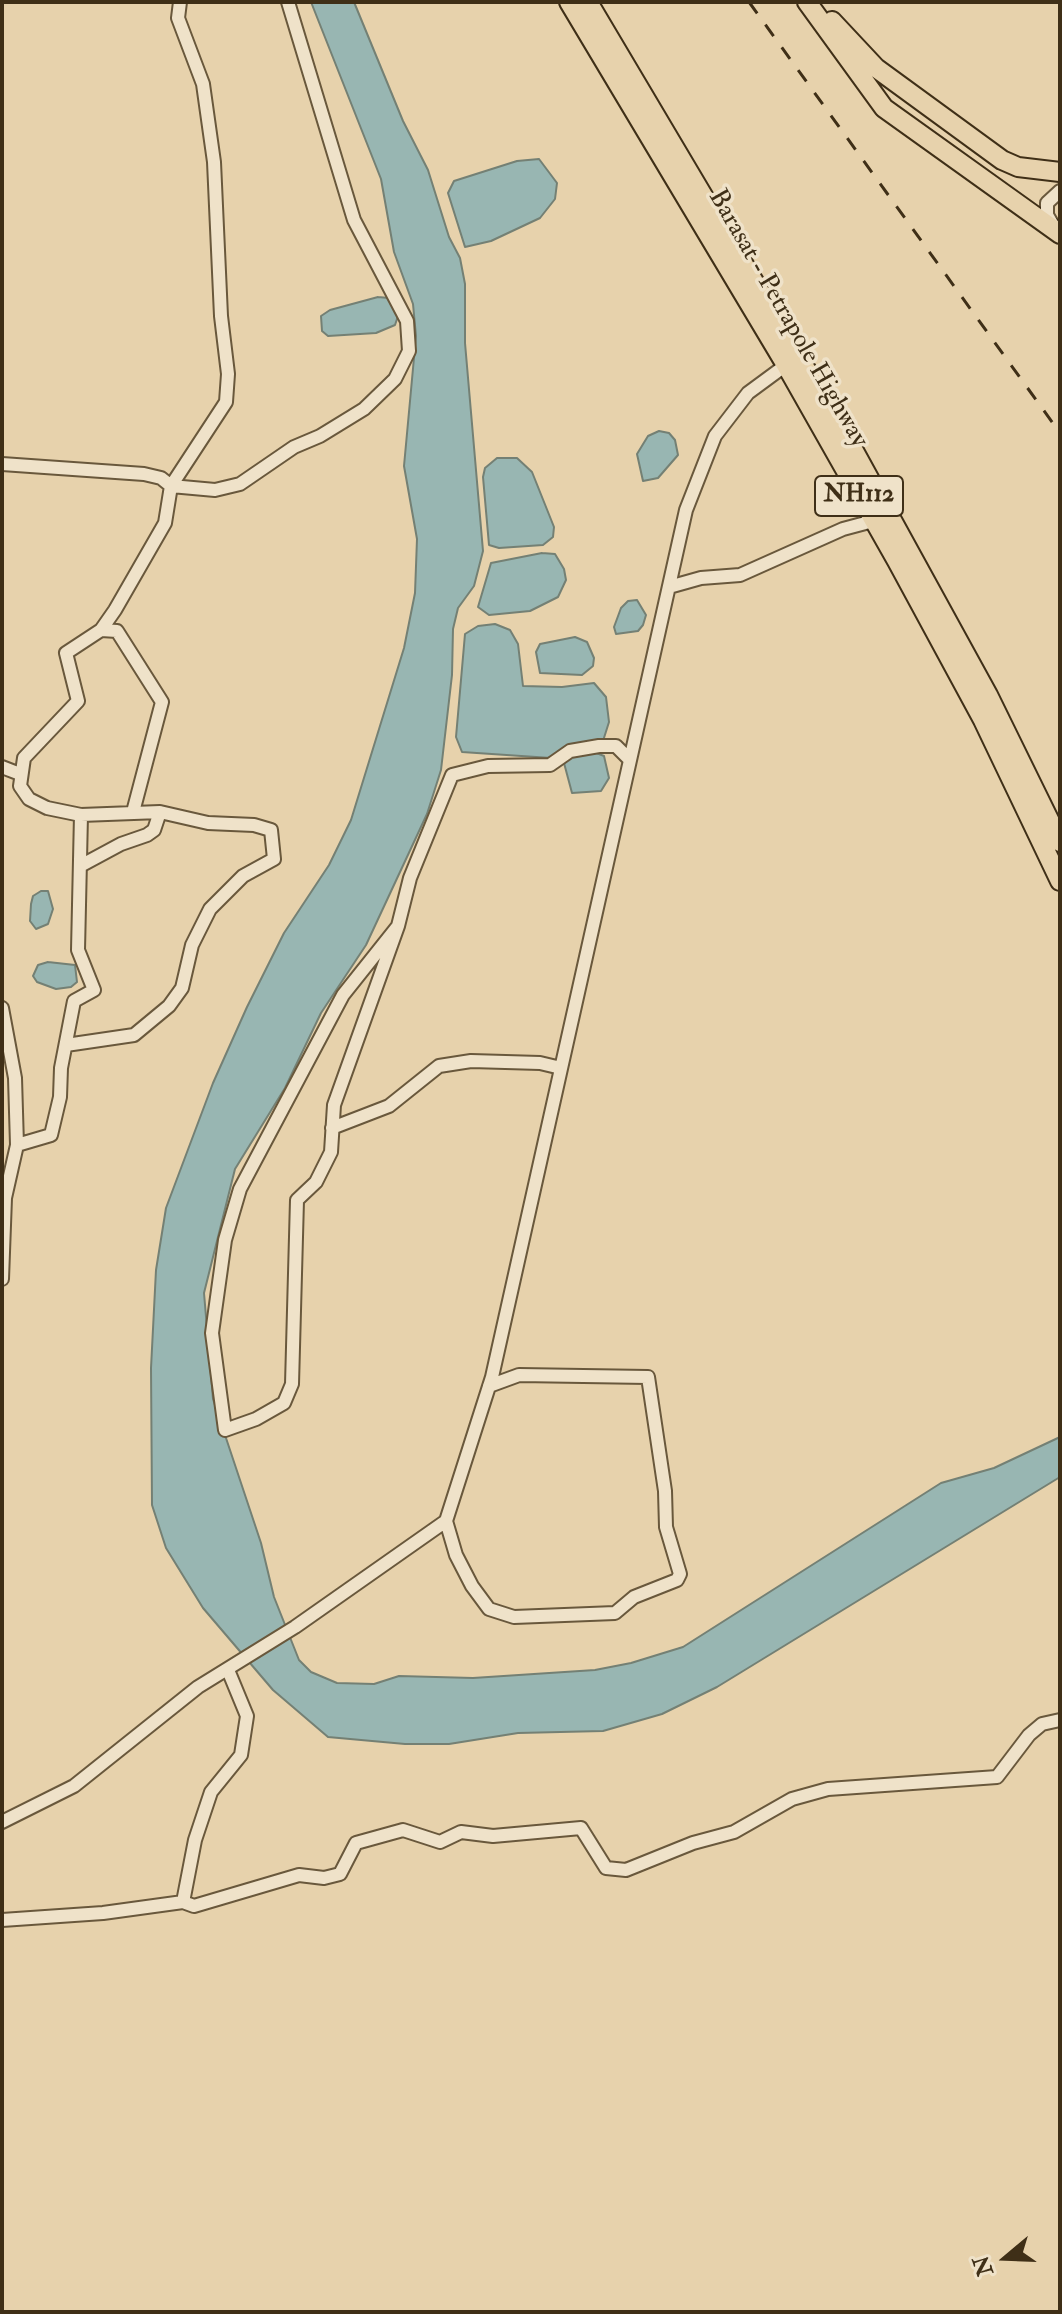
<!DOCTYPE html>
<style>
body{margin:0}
#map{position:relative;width:1062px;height:2314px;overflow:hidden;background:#e7d2ac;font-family:"IM FELL Double Pica",serif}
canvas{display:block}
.frame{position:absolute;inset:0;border:4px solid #3f2f17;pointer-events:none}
.north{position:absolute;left:966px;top:2218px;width:80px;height:80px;-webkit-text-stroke:6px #efe2c9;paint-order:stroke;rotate:251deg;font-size:22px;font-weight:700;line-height:32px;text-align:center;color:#3f2f17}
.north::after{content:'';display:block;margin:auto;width:28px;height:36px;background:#3f2f17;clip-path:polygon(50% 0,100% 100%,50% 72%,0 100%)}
</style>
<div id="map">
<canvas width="1062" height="2314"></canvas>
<div class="frame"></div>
<div class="north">N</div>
</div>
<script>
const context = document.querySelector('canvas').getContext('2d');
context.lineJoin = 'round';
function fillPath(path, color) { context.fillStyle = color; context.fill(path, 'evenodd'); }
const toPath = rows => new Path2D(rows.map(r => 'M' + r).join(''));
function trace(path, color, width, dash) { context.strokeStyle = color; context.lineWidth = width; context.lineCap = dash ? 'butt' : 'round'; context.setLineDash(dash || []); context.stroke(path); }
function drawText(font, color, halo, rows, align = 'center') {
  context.font = font + ' "IM FELL Double Pica",serif'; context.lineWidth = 7; context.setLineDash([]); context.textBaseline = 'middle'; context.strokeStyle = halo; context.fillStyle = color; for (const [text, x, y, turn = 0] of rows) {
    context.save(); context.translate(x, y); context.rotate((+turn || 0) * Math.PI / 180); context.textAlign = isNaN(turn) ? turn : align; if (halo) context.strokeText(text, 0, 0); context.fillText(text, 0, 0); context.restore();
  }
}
const water = toPath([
 [311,2,354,2,403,121,428,170,449,237,460,258,465,284,465,343,483,551,474,586,458,608,453,629,452,675,441,770,427,814,366,945,321,1013,285,1088,235,1169,204,1293,213,1399,261,1543,274,1597,299,1660,311,1672,337,1683,374,1684,399,1676,473,1678,595,1670,631,1663,683,1647,941,1483,994,1468,1060,1437,1060,1477,717,1687,662,1714,603,1731,518,1733,449,1744,405,1744,328,1737,273,1690,203,1608,166,1548,152,1505,151,1368,156,1270,166,1208,213,1083,247,1007,284,933,329,865,351,820,404,648,415,593,417,539,404,466,416,336,413,304,394,252,381,179,311,2],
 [539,159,557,183,555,199,540,218,491,241,465,247,448,193,454,181,517,161,539,159],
 [378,297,389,298,398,316,395,325,376,333,328,336,322,331,321,316,330,310,378,297],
 [659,431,669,433,675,440,678,455,658,478,643,481,637,454,648,436,659,431],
 [497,458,517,458,532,472,554,527,553,537,543,545,499,548,489,545,483,477,485,468,497,458],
 [542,553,555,554,564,569,566,580,558,597,530,611,489,615,478,607,491,563,542,553],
 [637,600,646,615,643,625,638,631,616,634,614,627,621,608,628,601,637,600],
 [495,624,510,630,518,644,523,686,562,687,594,683,606,697,609,722,603,741,551,758,462,752,456,737,465,634,478,626,495,624],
 [575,637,587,642,594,658,593,666,582,675,540,673,536,652,540,644,575,637],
 [594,752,604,756,609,778,601,791,572,793,564,763,571,757,594,752],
 [41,891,48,891,53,909,48,924,36,929,30,921,31,904,33,896,41,891],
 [48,962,75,965,77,982,71,987,56,989,37,982,33,976,38,965,48,962]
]);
fillPath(water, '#98b6b2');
trace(water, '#748074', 2);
const minor = toPath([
 [180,2,178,18,203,84,214,162,221,316,228,374,226,402,171,486,215,490,240,484,294,447,320,436,364,409,395,379,409,351,407,321,354,220,288,2],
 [1053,225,1047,215,1047,203,1060,191],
 [2,464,144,474,161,478,171,486,165,523,115,610,101,630,66,653,78,701,24,758,20,786,29,799,47,808,81,815],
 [669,587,701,578,740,575,843,529,873,521],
 [101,630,117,631,162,702,133,812],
 [2,767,20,774],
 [82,865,121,844,147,835,154,830,160,812],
 [398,926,343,995,240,1189,225,1240,212,1333,225,1430,256,1419,284,1403,292,1384,297,1200,316,1182,331,1152,334,1105,398,926,410,878,452,775,488,766,550,765,570,751,599,746,616,746,628,758],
 [2,1008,15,1078,17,1145,5,1198,2,1279],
 [332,1128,389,1106,439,1066,471,1061,540,1063,561,1068],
 [17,1145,51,1135,60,1097,61,1068,74,1001,94,990,78,950,81,815,160,812,208,823,254,825,271,830,274,859,243,876,210,909,192,945,182,988,169,1006,134,1035,66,1045],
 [446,1521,456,1555,472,1586,489,1609,514,1617,615,1613,634,1597,677,1580,680,1574,666,1527,665,1491,648,1377,519,1375,489,1386],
 [2,1822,74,1786,198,1687,295,1627,446,1521,492,1377,686,510,715,436,748,393,786,365],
 [183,1902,194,1906,299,1875,324,1878,340,1874,356,1843,403,1830,440,1842,461,1832,493,1836,581,1828,606,1868,626,1870,693,1843,734,1832,792,1799,828,1789,997,1777,1029,1735,1042,1724,1060,1720],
 [2,1920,103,1913,183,1902,195,1840,211,1792,241,1755,247,1716,228,1670]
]);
const highway = toPath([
 [569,2,786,365,897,561,983,720,1060,881],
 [588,2,848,440,988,695,1060,842],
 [807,2,884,108,1060,234],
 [832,21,876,68,1002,160,1018,167,1060,172]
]);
trace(minor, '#69583c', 16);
trace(highway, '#3f2f17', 22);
trace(minor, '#efe2c9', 12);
trace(highway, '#e7d2ac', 18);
trace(toPath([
 [749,2,1060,433]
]), '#3f2f17', 3, [14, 14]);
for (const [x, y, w] of [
 [859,496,88]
]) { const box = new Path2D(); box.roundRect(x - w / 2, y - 20, w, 40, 6); context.fillStyle = '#efe2c9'; context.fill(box); trace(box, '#3f2f17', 2); }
drawText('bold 24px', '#3f2f17', null, [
 ["NH112",859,496]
]);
drawText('26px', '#3f2f17', '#efe2c9', [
 ["Barasat - Petrapole Highway",787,319,60]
]);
</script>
